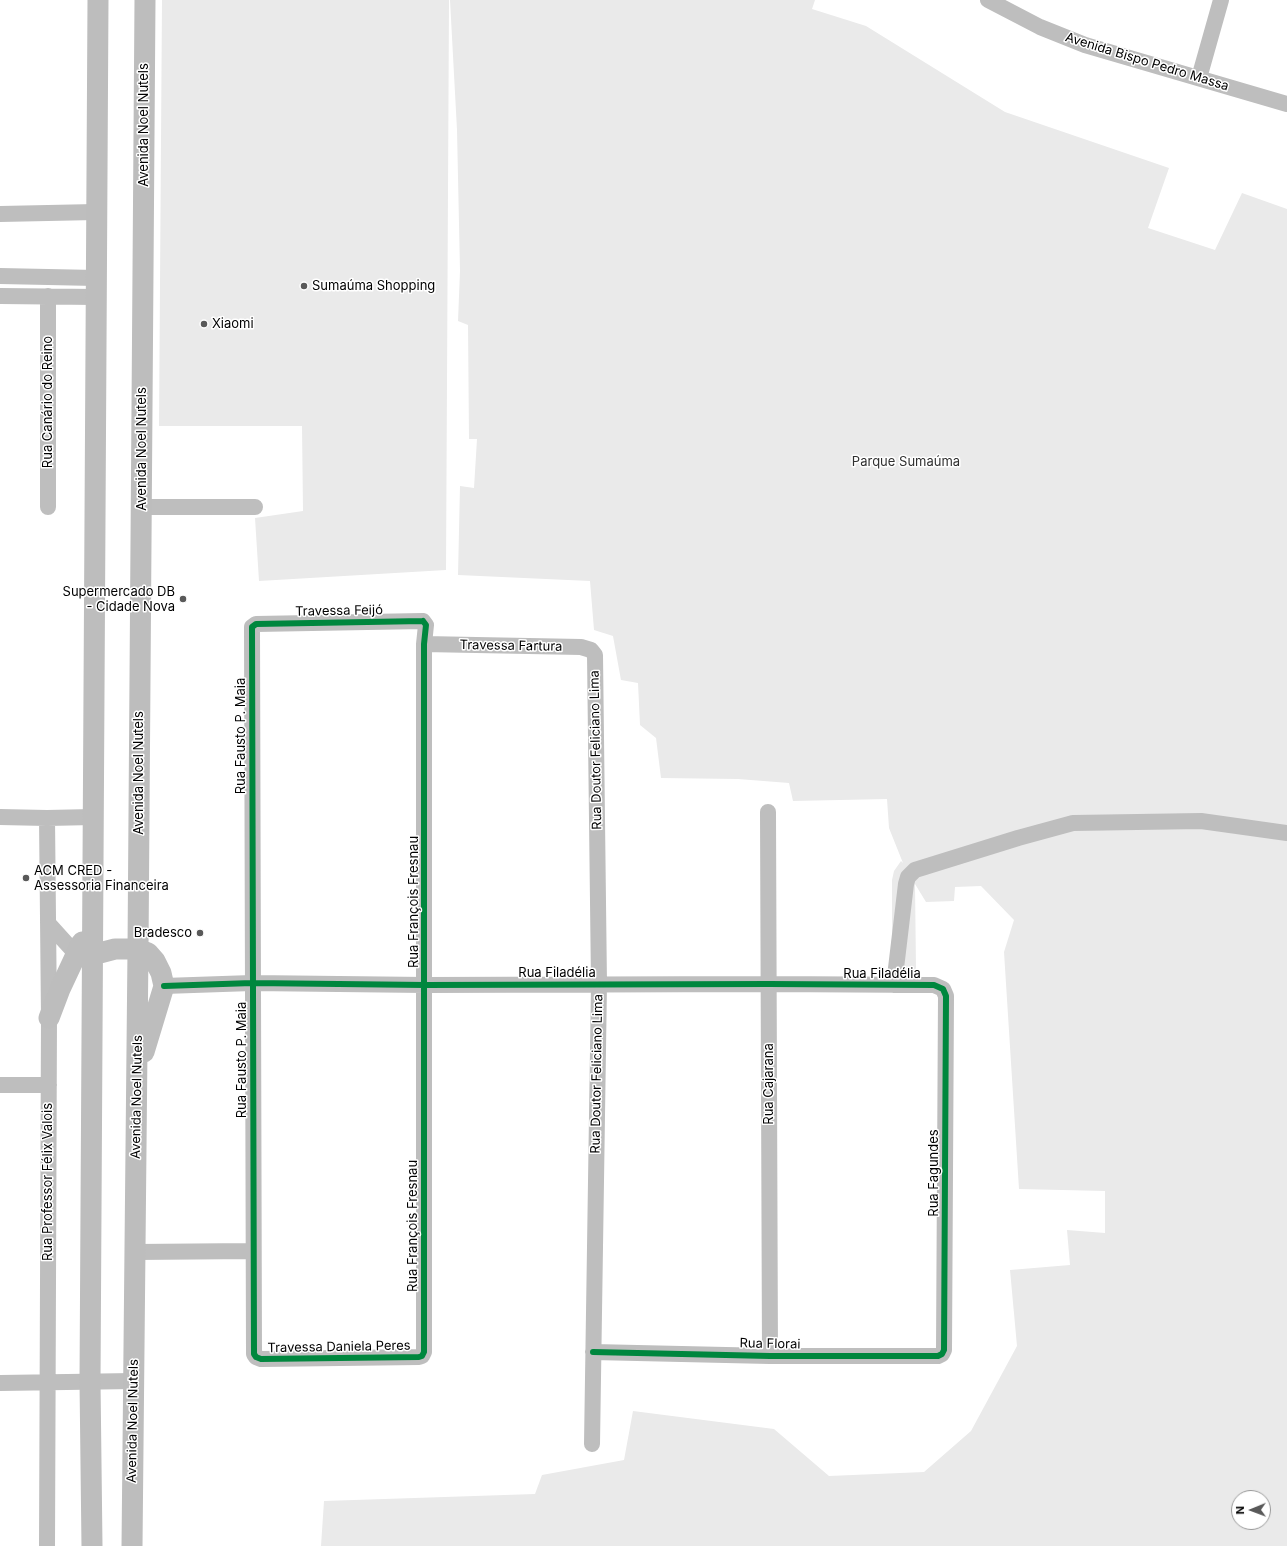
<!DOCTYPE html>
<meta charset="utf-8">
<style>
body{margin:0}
#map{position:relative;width:1287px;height:1546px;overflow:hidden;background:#fff;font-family:Inter,sans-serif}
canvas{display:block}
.north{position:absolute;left:1231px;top:1490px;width:40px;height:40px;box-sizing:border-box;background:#fff;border:1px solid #999;border-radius:50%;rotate:269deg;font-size:11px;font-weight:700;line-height:16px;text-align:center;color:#000}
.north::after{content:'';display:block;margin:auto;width:14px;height:18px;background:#595959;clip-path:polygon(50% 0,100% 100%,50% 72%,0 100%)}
</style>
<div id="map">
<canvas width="1287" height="1546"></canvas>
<div class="north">N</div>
</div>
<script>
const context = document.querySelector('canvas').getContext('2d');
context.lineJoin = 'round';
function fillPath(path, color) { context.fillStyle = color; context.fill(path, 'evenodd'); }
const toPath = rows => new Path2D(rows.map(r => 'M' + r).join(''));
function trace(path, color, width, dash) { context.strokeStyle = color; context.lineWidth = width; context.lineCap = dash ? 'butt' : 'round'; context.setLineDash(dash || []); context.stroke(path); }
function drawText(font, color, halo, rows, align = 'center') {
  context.font = font + ' Inter,sans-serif'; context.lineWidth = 3; context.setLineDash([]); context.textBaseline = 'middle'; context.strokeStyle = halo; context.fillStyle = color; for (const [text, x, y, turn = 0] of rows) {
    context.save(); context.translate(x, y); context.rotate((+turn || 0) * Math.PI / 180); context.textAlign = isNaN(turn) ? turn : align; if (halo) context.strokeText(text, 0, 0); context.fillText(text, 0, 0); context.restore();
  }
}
fillPath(toPath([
 [162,0,449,0,446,570,259,581,255,518,303,511,302,426,159,426],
 [450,0,815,0,812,9,866,26,1005,112,1169,168,1148,228,1215,250,1242,193,1287,209,1287,1546,321,1546,324,1501,535,1494,542,1475,624,1460,633,1411,774,1429,829,1476,924,1472,971,1431,1017,1346,1010,1270,1070,1265,1067,1230,1105,1233,1105,1191,1019,1189,1004,952,1014,920,981,886,955,887,954,901,926,902,915,884,916,970,889,969,892,938,892,880,894,871,901,861,903,863,889,828,887,799,793,801,789,783,738,779,661,778,656,738,640,725,638,683,621,680,613,636,594,630,590,581,458,575,460,486,474,488,477,439,469,439,468,325,458,321,460,271,457,130],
 [1239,1498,1263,1498,1263,1522,1239,1522]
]), '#eaeaea');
trace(toPath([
 [988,0,1040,27,1085,45,1287,104],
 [1199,78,1221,0],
 [0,214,96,212],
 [0,276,96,278],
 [0,296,96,297],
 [48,296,48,507],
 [141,507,255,507],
 [423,621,426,625,424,644,424,1352,422,1356,419,1357,261,1359,256,1357,254,1354,252,627,256,624,423,621],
 [424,644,581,647,591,650,595,655,599,984,592,1444],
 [768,812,770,1356],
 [0,817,47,818,93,817],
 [48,923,76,954],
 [894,985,906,884,908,877,915,870,1018,838,1073,823,1201,821,1287,833],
 [164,986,252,983,425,985,769,984,934,985,943,989,946,996,944,1350,942,1354,938,1356,770,1356,593,1352],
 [0,1085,49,1085],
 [135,1252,253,1251],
 [0,1383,134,1381],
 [47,1546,49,1018,47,818]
]), '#bebebe', 16);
trace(toPath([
 [76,954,92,955,115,949,138,949,148,953,155,961,161,973,164,986,144,1052],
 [49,1018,60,989,82,942],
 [92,1546,90,1381,98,0],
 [132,1546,138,949,145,0]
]), '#bdbdbd', 21);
trace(toPath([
 [423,621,426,625,424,644,424,1352,422,1356,419,1357,261,1359,256,1357,254,1354,252,627,256,624,423,621],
 [164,986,252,983,425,985,769,984,934,985,943,989,946,996,944,1350,942,1354,938,1356,770,1356,593,1352]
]), '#00873e', 6);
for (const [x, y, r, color] of [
 [304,286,4,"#595959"],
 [204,324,4,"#595959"],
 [183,599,4,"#595959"],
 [26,878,4,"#595959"],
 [200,933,4,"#595959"]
]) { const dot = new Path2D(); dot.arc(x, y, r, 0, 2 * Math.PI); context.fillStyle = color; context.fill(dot); trace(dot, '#fff', 1.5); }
drawText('13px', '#000', '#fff', [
 ["Avenida Bispo Pedro Massa",1147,62,17],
 ["Avenida Noel Nutels",144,125,-90],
 ["Rua Canário do Reino",48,402,-90],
 ["Avenida Noel Nutels",142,449,-90],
 ["Travessa Feijó",339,611,-1],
 ["Travessa Fartura",511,646,1],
 ["Rua Fausto P. Maia",241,736,-90],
 ["Rua Doutor Feliciano Lima",596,750,-91],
 ["Avenida Noel Nutels",139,773,-90],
 ["Rua François Fresnau",414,902,-90],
 ["Rua Filadélia",557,973],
 ["Rua Filadélia",882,974],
 ["Rua Fausto P. Maia",242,1060,-90],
 ["Rua Doutor Feliciano Lima",597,1074,-89],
 ["Rua Cajarana",769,1084,-90],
 ["Avenida Noel Nutels",137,1097,-89],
 ["Rua Fagundes",934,1173,-90],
 ["Rua Professor Félix Valois",48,1182,-90],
 ["Rua François Fresnau",413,1226,-90],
 ["Rua Florai",770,1344,1],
 ["Travessa Daniela Peres",339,1347,-1],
 ["Avenida Noel Nutels",133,1421,-89]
]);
drawText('13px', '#000', '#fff', [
 ["Sumaúma Shopping",312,286],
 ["Xiaomi",212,324],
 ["Supermercado DB",175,592,"right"],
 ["- Cidade Nova",175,607,"right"],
 ["ACM CRED -",34,871],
 ["Assessoria Financeira",34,886],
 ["Bradesco",192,933,"right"]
], 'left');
drawText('13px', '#303030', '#fff', [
 ["Parque Sumaúma",906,462]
]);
</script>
